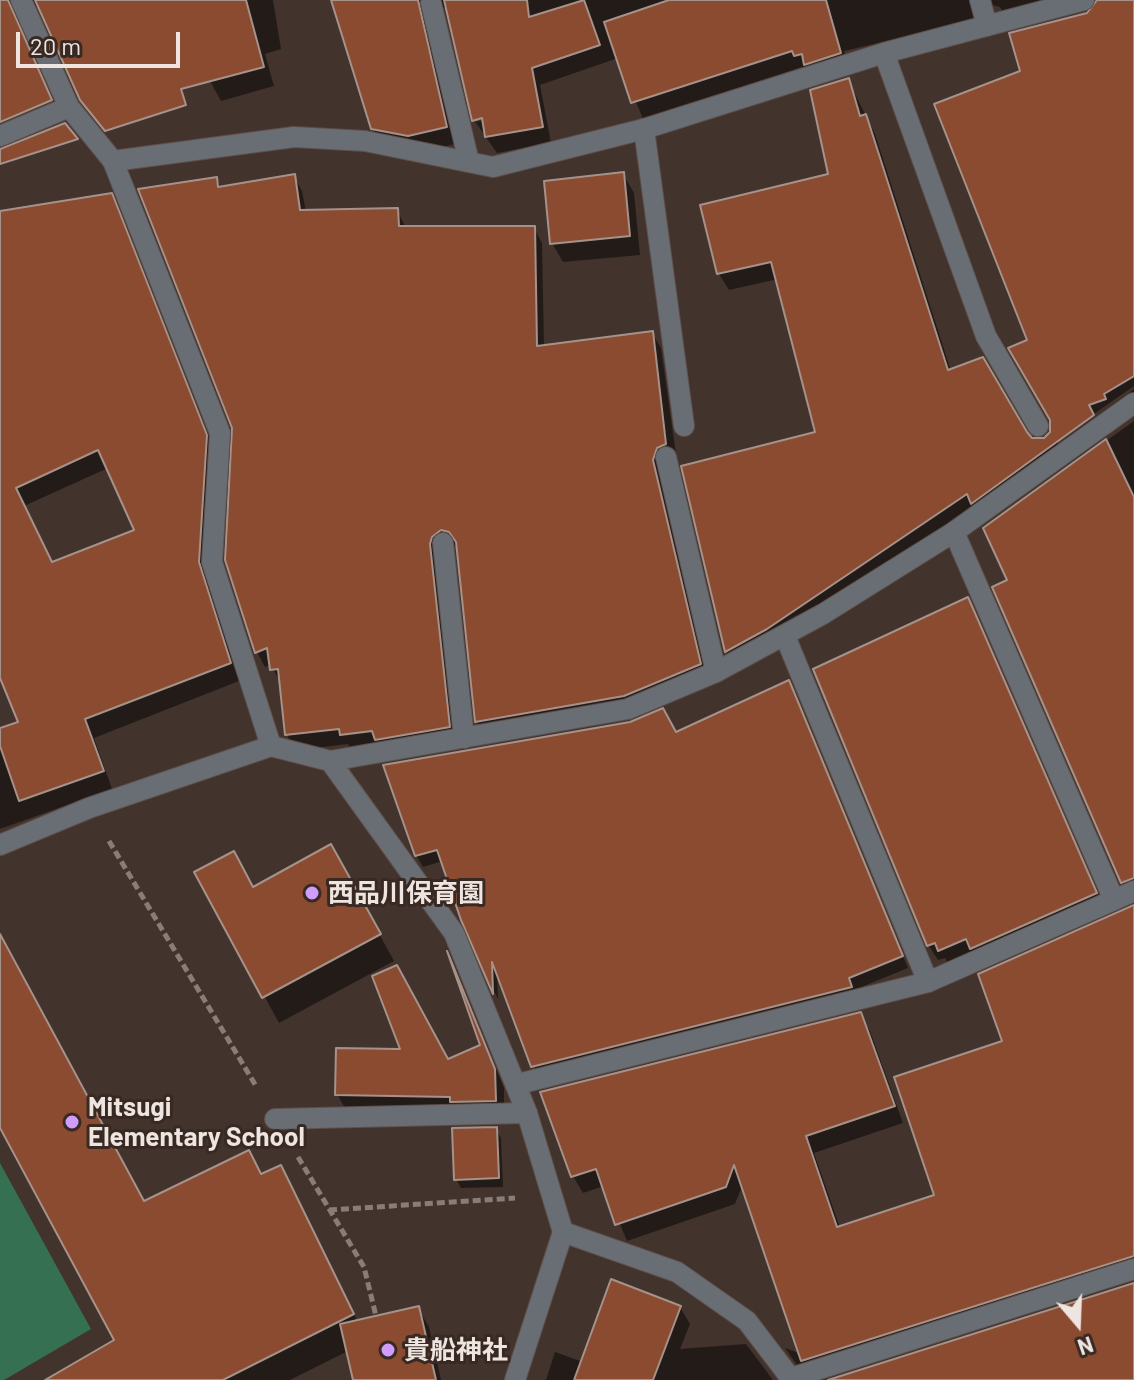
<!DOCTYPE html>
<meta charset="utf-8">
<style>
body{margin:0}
#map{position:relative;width:1134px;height:1380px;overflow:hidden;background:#43332d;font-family:Barlow,sans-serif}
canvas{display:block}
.north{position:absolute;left:1038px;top:1284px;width:80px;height:80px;-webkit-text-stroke:6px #382923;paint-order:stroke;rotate:161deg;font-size:22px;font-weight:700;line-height:32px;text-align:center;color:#eee4e0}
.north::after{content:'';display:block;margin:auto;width:28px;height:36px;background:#eee4e0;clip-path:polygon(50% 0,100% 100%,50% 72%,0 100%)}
.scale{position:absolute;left:16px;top:32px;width:164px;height:36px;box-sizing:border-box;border:4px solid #eee4e0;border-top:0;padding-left:10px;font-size:24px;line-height:28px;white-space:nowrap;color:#eee4e0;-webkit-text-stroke:6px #382923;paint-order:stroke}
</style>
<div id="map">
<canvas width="1134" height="1380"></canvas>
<div class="north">N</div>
<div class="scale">20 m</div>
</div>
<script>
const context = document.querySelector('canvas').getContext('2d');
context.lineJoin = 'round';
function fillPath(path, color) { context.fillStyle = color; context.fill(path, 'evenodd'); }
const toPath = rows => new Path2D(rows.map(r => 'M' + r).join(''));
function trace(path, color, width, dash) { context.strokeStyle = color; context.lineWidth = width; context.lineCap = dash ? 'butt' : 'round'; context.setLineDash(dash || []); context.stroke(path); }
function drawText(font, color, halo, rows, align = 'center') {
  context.font = font + ' Barlow,"Noto Sans JP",sans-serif'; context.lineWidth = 6; context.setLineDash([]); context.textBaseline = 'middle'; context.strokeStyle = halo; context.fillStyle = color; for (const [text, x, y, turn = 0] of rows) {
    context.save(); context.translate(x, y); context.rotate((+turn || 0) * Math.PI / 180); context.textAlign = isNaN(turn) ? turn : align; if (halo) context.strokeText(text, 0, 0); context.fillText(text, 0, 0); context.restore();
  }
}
fillPath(toPath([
 [0,1163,91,1329,4,1380,0,1380]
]), '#367052');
fillPath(toPath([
 [0,0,273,0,281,49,265,54,274,86,221,101,210,81,34,6,20,13,19,26,51,96,0,112],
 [333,0,1134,0,1134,386,1058,439,1058,444,1134,389,1134,411,736,668,727,652,684,468,818,434,778,279,729,290,719,274,703,206,831,176,848,80,875,134,951,371,1026,435,1039,441,1051,434,1051,419,1029,342,1022,72,1097,5,1004,14,1000,7,988,4,976,20,844,51,849,70,805,72,802,67,643,119,618,58,540,85,551,143,497,153,474,120,448,9,439,6,455,144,419,153,382,145,372,128],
 [476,118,492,118,476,122],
 [623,174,634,193,640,255,563,262,552,243],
 [294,176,302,191,306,212,397,210,406,228,534,228,542,243,544,347,652,333,661,348,708,680,486,737,477,722,459,547,452,545,457,742,351,749,348,744,296,750,287,735,281,684,271,665,265,667,257,652,234,428,216,179,221,188],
 [111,195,121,214,216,455,208,582,239,681,94,738,112,789,0,829,0,730,21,723,0,673,0,213],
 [108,468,137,531,52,564,24,506],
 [1134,421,1134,898,1132,899,1122,882,1010,581,985,528],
 [967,600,1104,909,949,965,945,958,938,960,929,946,815,670],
 [792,692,908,968,854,990,857,999,539,1078,497,973,498,999,495,993,443,861,423,867,416,855,676,735],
 [197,873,253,889,346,873,394,961,279,1023],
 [1134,905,1134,1275,807,1379,785,1348,801,1354,743,1184,735,1204,627,1241,604,1186,583,1193,573,1176,860,1014,870,1031,903,1123,814,1153,840,1228,936,1196,1004,1043],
 [0,958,144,1204,262,1176,280,1168,358,1322,418,1308,429,1327,441,1380,355,1380,348,1351,290,1380,49,1380,117,1340,0,1123],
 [456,971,504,1088,504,1117,346,1110,337,1094,448,1061,482,1046],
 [496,1129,501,1138,503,1187,461,1188,456,1179],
 [680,1307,690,1324,680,1349,746,1344,773,1380,546,1380,555,1352,583,1362]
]), '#0007');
const building = toPath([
 [0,0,8,0,52,100,0,122,0,0],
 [35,0,246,0,264,67,181,89,186,105,105,131,80,100,35,0],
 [331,0,418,0,447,127,408,136,371,129,331,0],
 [444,0,527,0,529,17,584,0,600,45,532,68,543,127,485,137,482,118,472,121,444,0],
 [669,0,826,0,841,53,804,65,802,54,794,56,792,51,631,103,604,22,669,0],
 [1097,0,1134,0,1134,376,1104,394,1106,399,1089,405,1094,415,971,504,967,494,767,629,725,652,681,466,815,432,771,262,717,274,700,205,828,174,810,90,849,78,860,116,866,114,948,370,983,357,1027,432,1032,438,1044,438,1050,432,1050,420,1008,348,1027,340,934,104,1020,71,1009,33,1087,13,1097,0],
 [65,123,78,139,0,164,0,149,65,123],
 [624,172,630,236,550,244,544,181,624,172],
 [295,174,300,210,398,208,399,226,535,226,537,346,653,331,666,444,657,448,653,460,701,664,624,696,475,722,456,542,449,532,441,530,432,537,430,544,450,727,375,740,372,731,340,735,339,729,285,735,278,669,270,670,267,648,255,653,225,560,232,428,138,189,217,177,218,187,295,174],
 [112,193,207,435,199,562,231,663,85,719,104,771,19,801,0,746,0,728,18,722,0,678,0,211,112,193],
 [98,450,134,530,52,562,16,488,98,450],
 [1106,439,1134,497,1134,878,1121,883,992,587,1007,580,983,528,1106,439],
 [968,597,1097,893,970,949,966,939,938,951,935,943,927,946,813,669,968,597],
 [789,680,903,956,849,978,852,987,531,1067,492,962,493,994,461,920,437,850,415,856,383,765,630,722,663,708,676,732,789,680],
 [331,844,381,934,262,998,194,872,234,851,253,887,331,844],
 [1134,905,1134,1256,801,1361,734,1165,726,1187,615,1225,596,1169,571,1177,540,1092,861,1012,895,1106,806,1136,837,1227,934,1195,894,1077,1002,1041,978,974,1134,905],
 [0,934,144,1201,249,1150,261,1174,281,1165,354,1314,223,1380,45,1380,114,1340,0,1128,0,934],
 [447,951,495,1069,496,1101,450,1102,450,1097,335,1095,336,1048,400,1049,372,976,397,965,448,1059,480,1045,447,951],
 [497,1127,499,1178,454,1180,452,1128,497,1127],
 [611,1279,681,1306,653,1380,574,1380,611,1279],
 [1134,1283,1134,1380,828,1380,1134,1283],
 [419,1306,436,1380,353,1380,340,1324,419,1306]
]);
fillPath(building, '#8a4b30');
trace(building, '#a5928b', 2);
const lane = toPath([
 [431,3,469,162],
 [644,129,684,426],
 [113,161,220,433,212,562,271,746],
 [666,457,716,672],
 [954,532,1114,900,1134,891],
 [443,543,464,738],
 [785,636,928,982],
 [275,1119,527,1113]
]);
const street = toPath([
 [21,0,69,107,113,161,294,137,365,141,493,167,644,129,884,53,1084,0],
 [980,0,987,26],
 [884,53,986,336,1038,426],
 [0,136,69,107],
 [330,761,454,933,527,1113,563,1232,515,1380],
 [0,845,89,808,271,746,330,761,628,709,716,672,823,614,954,532,1134,403],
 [518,1084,928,982,1114,900],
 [563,1232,677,1272,747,1321,792,1380],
 [791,1378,1134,1269]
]);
trace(lane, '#5e4f4a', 22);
trace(street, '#5e4f4a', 22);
trace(toPath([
 [109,841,256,1086],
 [298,1157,364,1267,376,1316],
 [329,1210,515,1198]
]), '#8a7d78', 5, [8, 4]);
trace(lane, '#696e74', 20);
trace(street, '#696e74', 20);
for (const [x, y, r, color] of [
 [312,893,8,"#d09dff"],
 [72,1122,8,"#d09dff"],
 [388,1350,8,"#d09dff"]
]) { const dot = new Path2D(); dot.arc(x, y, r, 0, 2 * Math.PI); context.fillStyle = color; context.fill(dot); trace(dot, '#382923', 3); }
drawText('bold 26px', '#eee4e0', '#382923', [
 ["西品川保育園",328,893],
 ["Mitsugi",88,1107],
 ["Elementary School",88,1137],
 ["貴船神社",404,1350]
], 'left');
</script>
